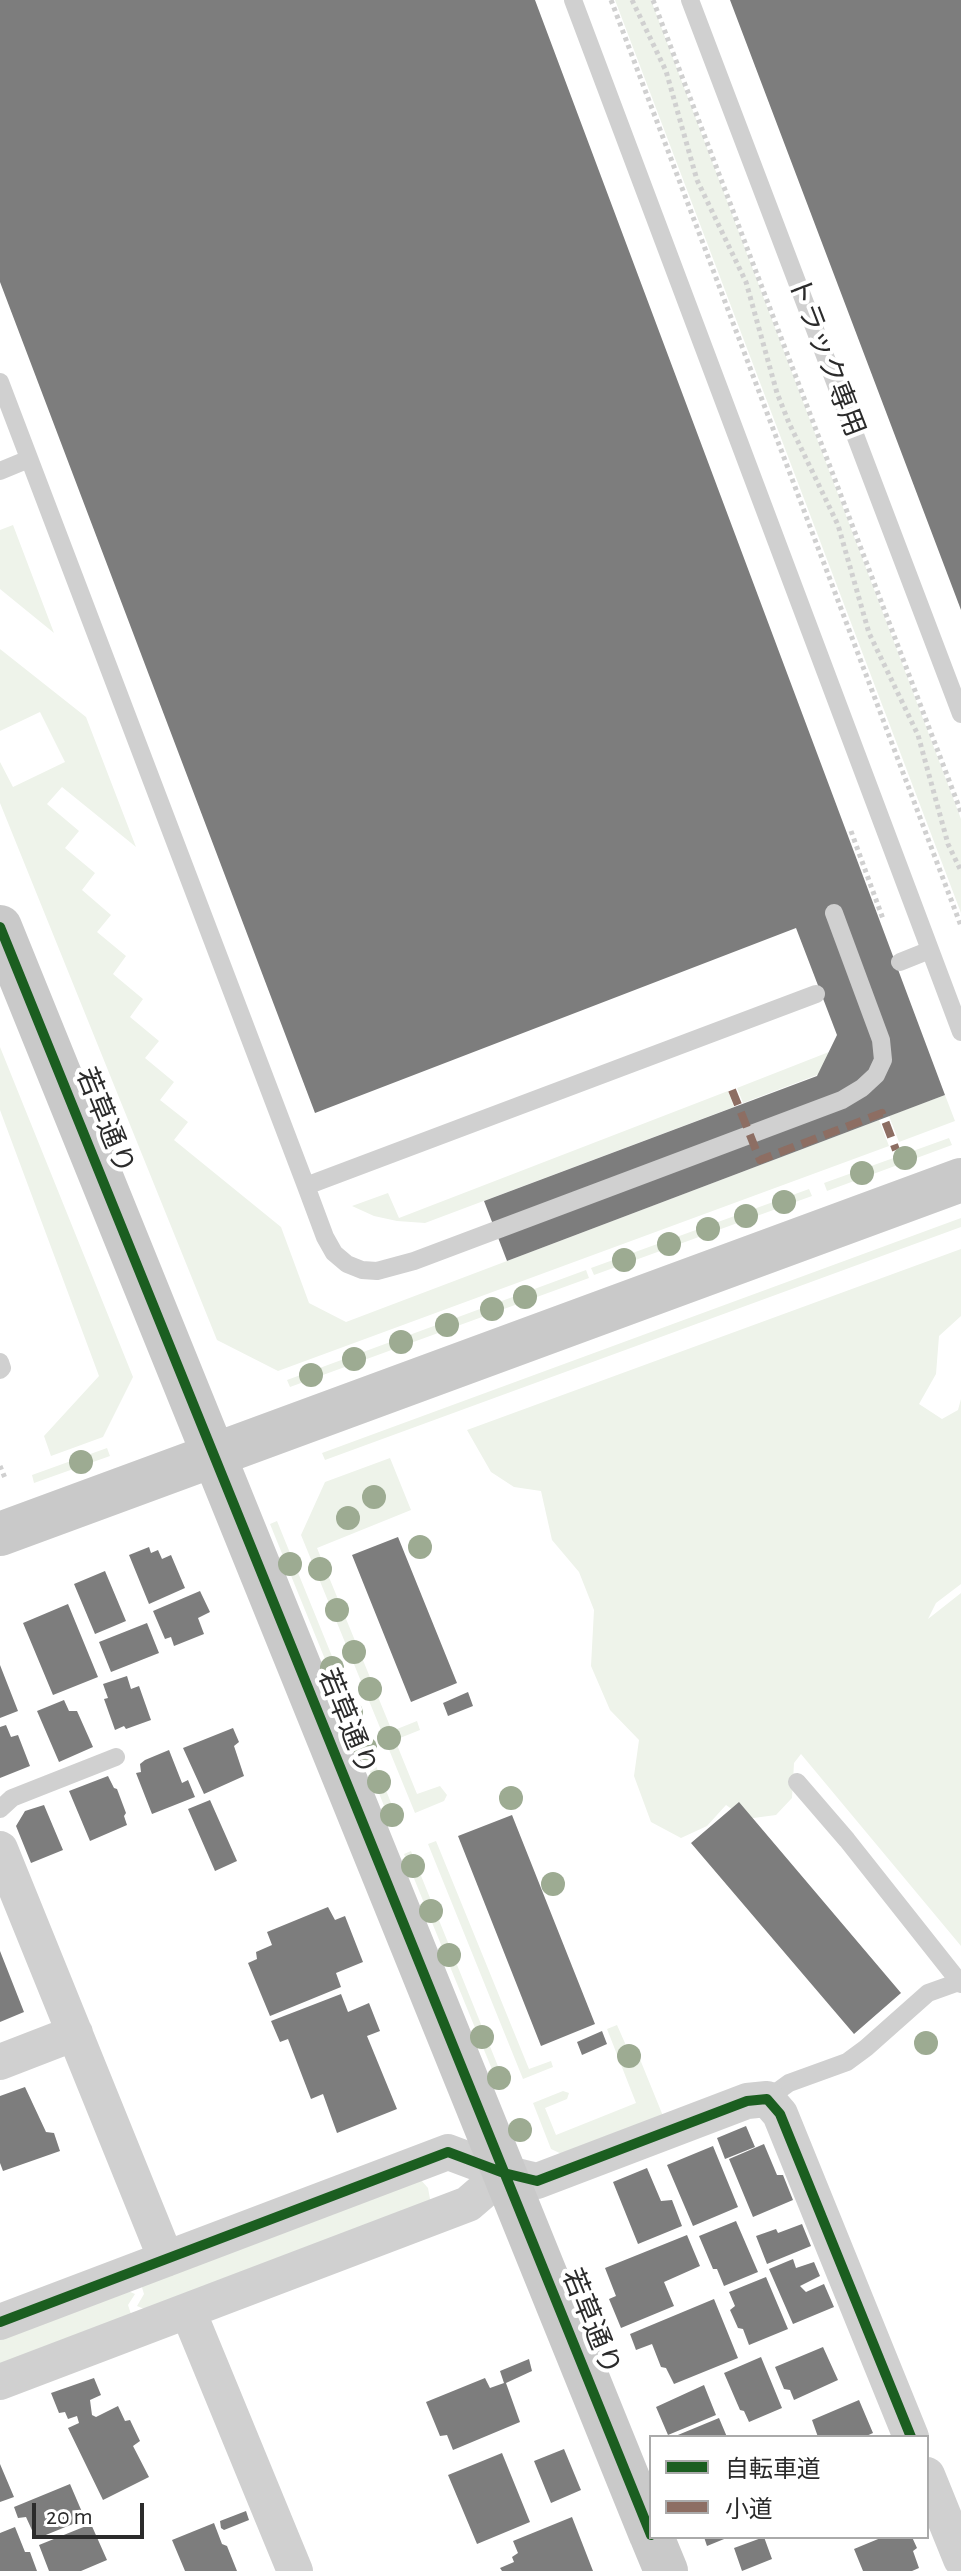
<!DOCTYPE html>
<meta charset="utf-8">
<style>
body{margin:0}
#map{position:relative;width:961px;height:2571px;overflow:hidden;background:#fff;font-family:"Alegreya Sans","Noto Sans JP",sans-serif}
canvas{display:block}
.legend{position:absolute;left:649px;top:2435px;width:280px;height:104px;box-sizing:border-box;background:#fff;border:2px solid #aaa;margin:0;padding:10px 14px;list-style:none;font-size:24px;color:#2b2b2b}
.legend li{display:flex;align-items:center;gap:16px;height:40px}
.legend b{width:40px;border:2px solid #aaa}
.scale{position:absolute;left:32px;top:2503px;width:112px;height:36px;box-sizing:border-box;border:4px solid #2b2b2b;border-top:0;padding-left:10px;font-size:24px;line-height:28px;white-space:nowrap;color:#2b2b2b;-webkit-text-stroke:6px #fff;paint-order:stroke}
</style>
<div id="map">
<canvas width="961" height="2571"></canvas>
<ul class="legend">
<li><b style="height:10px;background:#1b5e20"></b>自転車道</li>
<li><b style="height:10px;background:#8d6e63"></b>小道</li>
</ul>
<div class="scale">20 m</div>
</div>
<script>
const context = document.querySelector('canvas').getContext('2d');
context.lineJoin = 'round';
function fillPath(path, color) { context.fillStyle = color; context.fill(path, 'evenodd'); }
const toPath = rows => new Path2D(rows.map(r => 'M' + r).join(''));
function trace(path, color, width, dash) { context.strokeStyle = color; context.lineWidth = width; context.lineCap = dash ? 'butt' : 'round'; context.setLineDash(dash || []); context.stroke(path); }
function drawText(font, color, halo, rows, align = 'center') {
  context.font = font + ' "Alegreya Sans","Noto Sans JP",sans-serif'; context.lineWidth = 8; context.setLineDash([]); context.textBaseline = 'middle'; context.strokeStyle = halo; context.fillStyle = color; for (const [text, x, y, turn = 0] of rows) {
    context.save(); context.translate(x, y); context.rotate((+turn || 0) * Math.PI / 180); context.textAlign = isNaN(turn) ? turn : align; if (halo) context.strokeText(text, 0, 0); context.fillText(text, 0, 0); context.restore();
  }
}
fillPath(toPath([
 [615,0,651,0,961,819,961,913],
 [13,525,54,633,0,589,0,530],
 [0,649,86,717,136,847,62,787,47,804,79,831,65,848,95,873,82,890,111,915,97,932,126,956,113,974,143,999,130,1017,159,1041,145,1058,174,1082,160,1100,188,1122,174,1140,281,1227,309,1303,346,1322,879,1120,889,1146,278,1371,217,1340,0,803,0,762,13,787,65,762,40,712,0,731],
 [0,1047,133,1377,103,1437,51,1456,44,1436,99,1376,0,1110],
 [834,1050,841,1066,743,1103,737,1088],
 [728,1091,734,1107,731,1108,425,1223,397,1221,374,1216,352,1206,388,1193,399,1218],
 [945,1095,955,1121,899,1142,889,1116],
 [949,1138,952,1145,827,1191,824,1183],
 [809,1189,812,1196,594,1275,591,1268],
 [961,1218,961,1227,325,1460,322,1453],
 [961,1249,961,1316,939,1336,936,1374,919,1404,942,1419,958,1410,961,1399,961,1584,936,1603,928,1619,961,1593,961,1946,801,1754,794,1763,792,1798,776,1815,746,1819,726,1805,707,1826,681,1838,651,1822,634,1776,639,1740,610,1710,591,1666,594,1610,579,1572,552,1540,541,1491,514,1487,491,1472,467,1430],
 [586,1270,589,1278,290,1387,287,1380],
 [107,1448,110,1456,34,1483,32,1475],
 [390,1458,411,1510,317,1548,392,1731,417,1721,420,1730,395,1740,417,1794,440,1786,447,1795,444,1801,415,1813,301,1535,325,1482],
 [277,1521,338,1671,331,1674,270,1524],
 [342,1682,398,1820,391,1823,335,1685],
 [436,1841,529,2069,551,2061,553,2067,523,2079,428,1844],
 [411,1851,506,2086,500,2089,404,1854],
 [617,2025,628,2050,635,2047,663,2116,564,2155,551,2149,533,2103,563,2091,569,2093,567,2099,545,2108,556,2135,636,2103,607,2029],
 [421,2180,428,2188,430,2199,428,2205,151,2312,137,2306,144,2294,140,2281],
 [121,2288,135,2294,128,2305,133,2320,0,2370,0,2334]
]), '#eef3ea');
fillPath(toPath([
 [0,0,535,0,945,1095,507,1261,484,1201,817,1076,837,1035,796,928,315,1113,0,282],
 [730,0,961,0,961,610],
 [398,1537,457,1683,411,1702,352,1555],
 [149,1547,151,1553,158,1550,162,1559,171,1555,185,1588,149,1604,129,1555],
 [105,1571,126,1621,95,1634,74,1584],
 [200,1591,210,1612,198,1618,204,1634,174,1646,171,1637,165,1639,153,1611],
 [68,1604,98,1677,53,1695,23,1623],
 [147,1623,159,1653,111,1672,99,1642],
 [0,1665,18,1711,0,1718],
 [127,1676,131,1689,139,1686,151,1720,126,1729,124,1726,115,1730,104,1699,108,1698,103,1684],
 [468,1692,473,1706,448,1716,443,1703],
 [64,1700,69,1711,77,1711,93,1747,59,1762,37,1711],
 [6,1725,11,1737,18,1735,30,1766,0,1778,0,1727],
 [233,1728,239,1742,234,1746,244,1776,204,1794,183,1748],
 [169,1750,182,1783,188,1780,195,1797,152,1814,136,1773,141,1772,140,1764,145,1760],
 [108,1776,114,1788,117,1789,126,1813,124,1816,127,1825,90,1841,69,1791],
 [210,1800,237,1861,215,1871,188,1809],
 [739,1802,901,1993,854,2034,691,1843],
 [44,1805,63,1850,31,1863,16,1826,25,1811],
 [512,1815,595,2024,541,2046,458,1836],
 [328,1907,335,1920,345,1916,363,1962,336,1973,341,1987,270,2016,248,1963,257,1959,256,1952,272,1945,267,1932],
 [0,1951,24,2012,0,2022],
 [341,1994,348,2012,369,2003,380,2031,367,2036,397,2109,337,2133,323,2094,311,2099,288,2039,280,2042,271,2021],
 [602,2031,607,2044,582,2055,577,2042],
 [25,2087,46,2132,54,2133,60,2151,3,2171,0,2163,0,2096],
 [746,2126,755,2147,725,2159,717,2138],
 [764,2144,777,2175,783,2175,793,2200,753,2217,729,2159],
 [713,2146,738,2207,693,2226,667,2165],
 [647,2168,661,2201,672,2200,682,2226,638,2244,613,2182],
 [736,2221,758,2272,724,2286,717,2269,713,2269,699,2236],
 [802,2224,811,2246,767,2264,756,2236,776,2229,778,2233],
 [687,2235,700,2266,664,2282,674,2306,621,2328,609,2299,616,2296,605,2268],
 [793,2259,796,2268,814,2262,820,2276,800,2286,806,2292,824,2284,834,2307,793,2324,769,2269],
 [766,2277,788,2329,749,2345,743,2329,738,2328,730,2310,735,2306,729,2292],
 [714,2299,738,2358,674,2384,666,2368,661,2367,652,2344,636,2350,630,2334],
 [823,2347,838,2380,794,2400,790,2390,784,2389,775,2367],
 [761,2357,782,2408,749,2422,744,2411,740,2410,724,2373],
 [529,2359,532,2371,506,2383,520,2422,453,2450,447,2435,440,2436,426,2402,485,2378,490,2388,504,2383,500,2371],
 [94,2378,101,2395,90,2400,92,2415,96,2417,118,2406,125,2421,130,2420,140,2441,133,2446,149,2477,103,2500,68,2428,79,2423,77,2416,68,2419,65,2412,59,2413,51,2393],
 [704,2385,716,2415,668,2435,656,2407],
 [859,2400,873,2433,864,2437,818,2437,812,2420],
 [719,2418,727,2437,673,2437],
 [564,2449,581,2490,551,2503,534,2461],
 [502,2453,530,2522,477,2544,448,2475],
 [0,2464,14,2497,0,2502],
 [70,2484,85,2519,36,2539,26,2517,18,2518,14,2507],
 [246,2511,249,2520,224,2530,221,2528,220,2521],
 [572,2517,593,2571,502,2571,500,2568,514,2562,512,2557,518,2553,513,2541],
 [214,2523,222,2544,227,2546,237,2571,185,2571,172,2540],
 [91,2524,107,2560,81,2571,49,2571,39,2545],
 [15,2527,25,2552,30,2552,37,2571,0,2571,0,2533],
 [704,2537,729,2537,707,2546],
 [764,2537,772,2559,742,2571,734,2548],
 [883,2537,912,2537,917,2548,913,2551,919,2568,912,2571,863,2571,854,2549]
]), '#7d7d7d');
trace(toPath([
 [611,0,961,926],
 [632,0,666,71,697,180,746,282,777,393,789,423,838,525,869,633,918,735,948,844,961,871],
 [653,0,961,812],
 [851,831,883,919],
 [0,1466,5,1478]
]), '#d0d0d0', 5, [4, 4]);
trace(toPath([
 [573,0,961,1032],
 [690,0,961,714],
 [0,382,306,1186,816,994],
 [0,471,29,459],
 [900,962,930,950],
 [306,1186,325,1237,334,1253,347,1264,362,1270,377,1271,414,1261,842,1100,862,1088,876,1075,883,1060,881,1040,834,913],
 [0,1362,2,1368,0,1370],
 [797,1782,847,1840,961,1984],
 [0,1809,12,1798,116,1757],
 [767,2099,789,2083,847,2062,866,2048,928,1993,959,1982]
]), '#d0d0d0', 18);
trace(toPath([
 [0,1849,166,2259],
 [0,2062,75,2033],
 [188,2311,295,2571],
 [0,2322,448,2152,504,2173,537,2181,747,2101,767,2099,780,2114,911,2437],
 [0,2382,468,2204,504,2173],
 [927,2475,961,2559]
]), '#d0d0d0', 36);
trace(toPath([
 [0,927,651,2535],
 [0,1534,961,1180],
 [652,2537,666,2571]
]), '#c9c9c9', 44);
trace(toPath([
 [732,1090,760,1160,882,1113,896,1150]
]), '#8d6e63', 8, [16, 8]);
trace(toPath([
 [0,927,651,2535],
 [0,2322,448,2152,504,2173,537,2181,747,2101,767,2099,780,2114,911,2437]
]), '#1b5e20', 10);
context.fillStyle = '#9dab92';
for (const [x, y] of [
 [905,1158],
 [862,1173],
 [784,1202],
 [746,1216],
 [708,1229],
 [669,1244],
 [624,1260],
 [525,1297],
 [492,1309],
 [447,1325],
 [401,1342],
 [354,1359],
 [311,1375],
 [81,1462],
 [374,1497],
 [348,1518],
 [420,1547],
 [290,1564],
 [320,1569],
 [337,1610],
 [354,1652],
 [332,1668],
 [370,1689],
 [351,1713],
 [389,1738],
 [365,1748],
 [379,1782],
 [511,1798],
 [392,1815],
 [413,1866],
 [553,1884],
 [431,1911],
 [449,1955],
 [482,2037],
 [926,2043],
 [629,2056],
 [499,2078],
 [520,2130]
]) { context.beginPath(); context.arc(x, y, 12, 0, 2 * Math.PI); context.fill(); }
drawText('28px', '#2b2b2b', '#fff', [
 ["トラック専用",826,357,69],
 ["若草通り",105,1121,68],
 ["若草通り",347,1722,68],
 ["若草通り",591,2322,68]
]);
</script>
